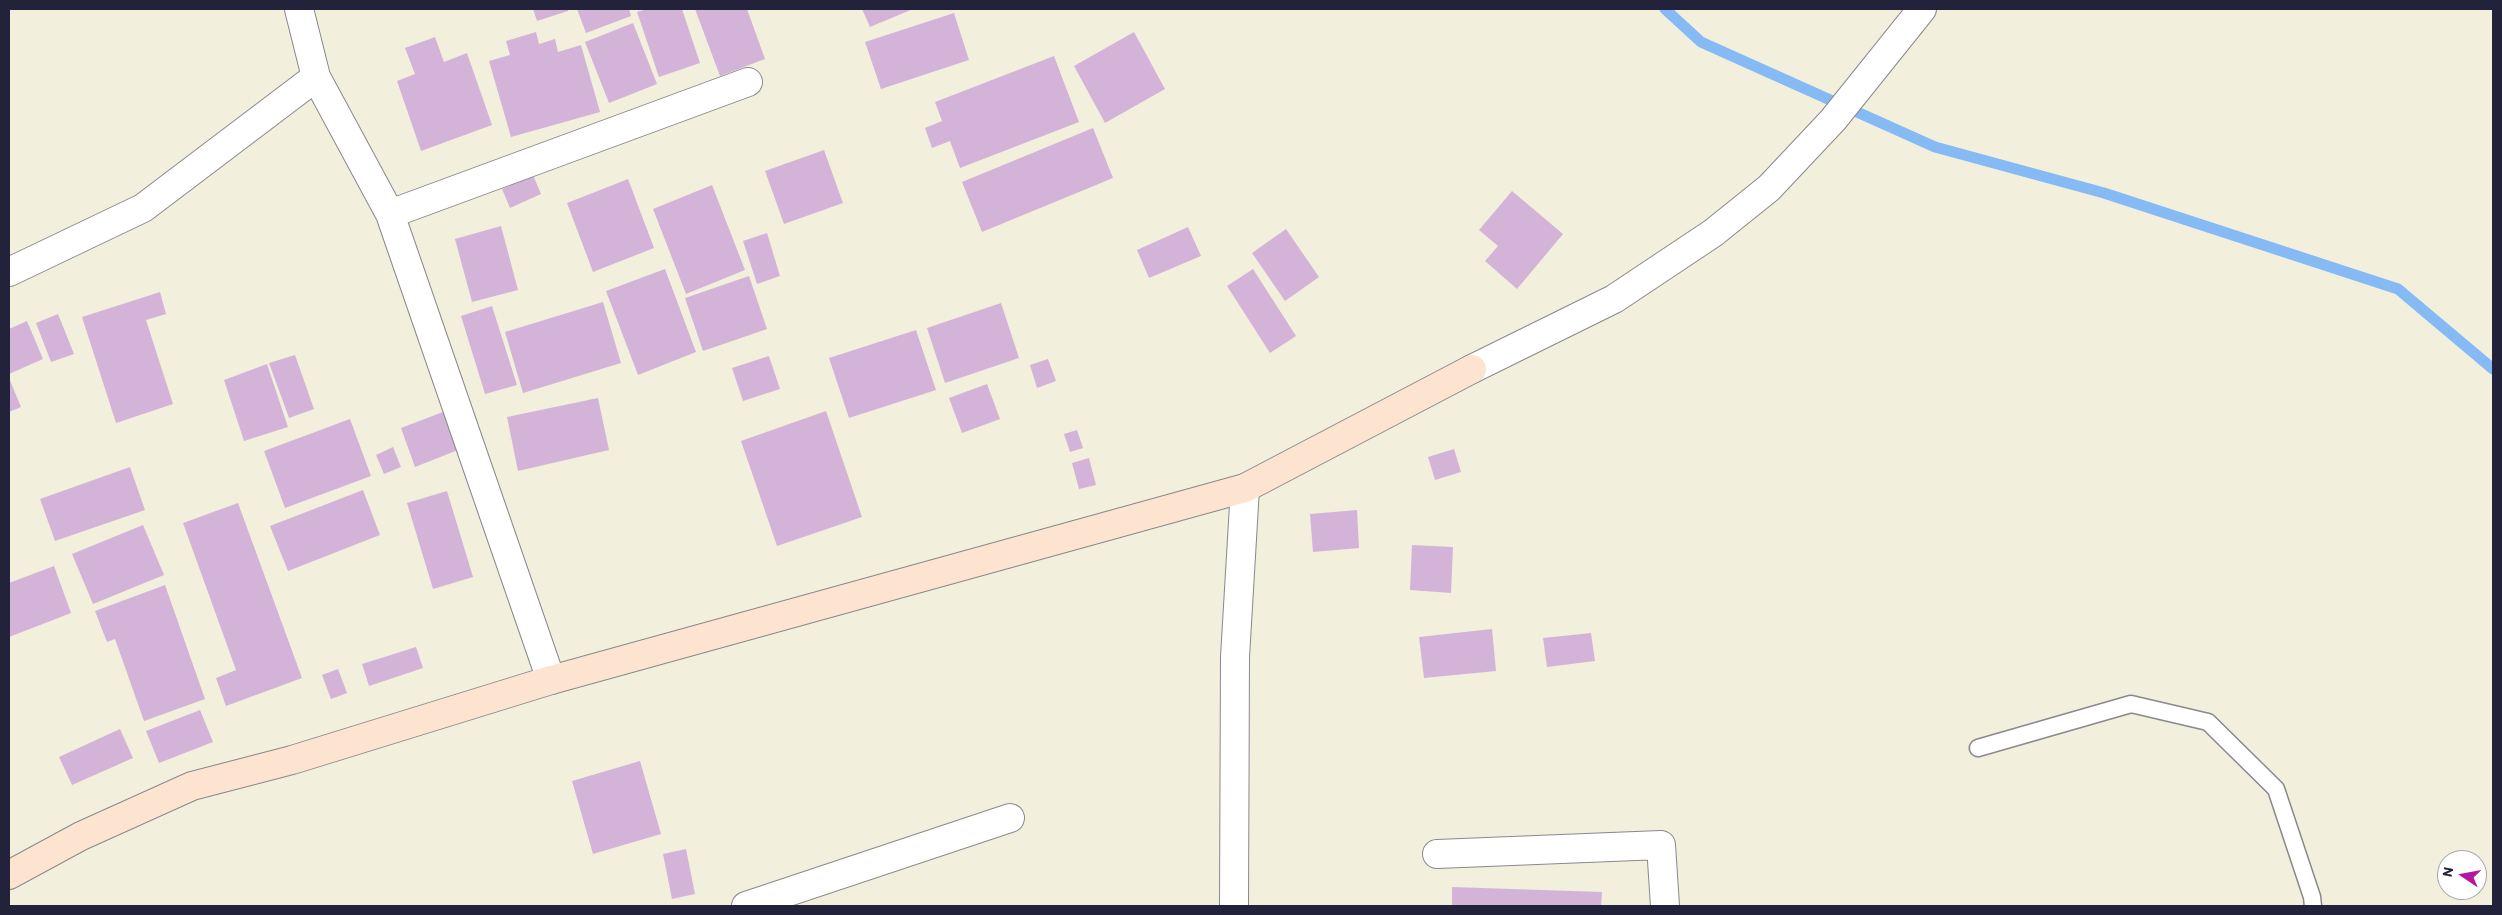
<!DOCTYPE html>
<style>
body{margin:0}
#map{position:relative;width:2502px;height:915px;overflow:hidden;background:#f2efdd;font-family:Itim,sans-serif}
canvas{display:block}
.frame{position:absolute;inset:0;border:10px solid #22223b;pointer-events:none}
.north{position:absolute;left:2437px;top:850px;width:50px;height:50px;box-sizing:border-box;background:#fff;border:1px solid #a7a7b1;border-radius:50%;rotate:282deg;font-size:14px;font-weight:700;line-height:20px;text-align:center;color:#22223b}
.north::after{content:'';display:block;margin:auto;width:18px;height:22px;background:#b5179e;clip-path:polygon(50% 0,100% 100%,50% 72%,0 100%)}
</style>
<div id="map">
<canvas width="2502" height="915"></canvas>
<div class="frame"></div>
<div class="north">N</div>
</div>
<script>
const context = document.querySelector('canvas').getContext('2d');
context.lineJoin = 'round';
const toPath = rows => new Path2D(rows.map(r => 'M' + r).join(''));
function trace(path, color, width, dash) { context.strokeStyle = color; context.lineWidth = width; context.lineCap = dash ? 'butt' : 'round'; context.setLineDash(dash || []); context.stroke(path); }
function fillPath(path, color) { context.fillStyle = color; context.fill(path, 'evenodd'); }
trace(toPath([
 [1665,9,1701,42,1935,147,2104,193,2398,289,2493,369]
]), '#86baf4', 11);
fillPath(toPath([
 [533,9,568,9,568,11,537,21],
 [577,9,629,9,631,16,586,33],
 [647,9,682,9,700,63,659,77,637,12],
 [695,9,747,9,765,59,720,76],
 [862,9,913,9,870,27],
 [954,13,969,60,881,89,865,42],
 [633,23,657,84,609,103,585,42],
 [536,32,539,44,555,39,558,52,581,45,600,112,511,137,489,61,510,55,506,41],
 [1134,32,1165,89,1105,123,1074,66],
 [435,37,444,62,467,53,492,125,421,151,397,81,415,74,405,48],
 [1054,56,1079,122,960,168,950,141,932,148,925,128,942,121,935,102],
 [1093,128,1113,178,982,232,962,182],
 [824,150,843,203,784,224,765,171],
 [533,175,541,194,510,208,502,189],
 [628,179,654,248,593,272,567,203],
 [712,185,745,270,686,294,653,209],
 [1512,191,1563,234,1517,289,1485,261,1498,246,1479,230],
 [501,226,518,290,472,302,455,239],
 [1188,227,1201,256,1149,278,1137,250],
 [1286,229,1319,277,1285,301,1252,253],
 [767,233,780,276,757,284,743,241],
 [665,269,696,352,638,375,606,291],
 [1253,269,1296,336,1270,353,1227,286],
 [749,276,767,329,703,351,685,298],
 [160,292,166,314,146,320,173,404,116,423,82,317],
 [603,302,621,363,523,393,505,332],
 [1001,303,1019,358,945,383,927,328],
 [492,306,517,385,485,394,461,316],
 [58,314,74,354,51,362,36,323],
 [27,321,43,359,9,374,9,329],
 [916,330,936,390,849,418,829,358],
 [295,355,314,409,289,418,269,363],
 [769,356,780,389,743,401,732,368],
 [1048,359,1056,381,1037,388,1030,365],
 [267,364,288,427,244,441,224,380],
 [9,378,21,407,9,412],
 [987,384,1000,419,962,433,949,398],
 [598,398,609,450,518,471,507,417],
 [826,411,862,517,777,546,741,441],
 [443,412,458,450,415,467,401,428],
 [350,419,371,476,285,508,264,451],
 [1077,430,1083,448,1070,452,1064,434],
 [393,447,401,467,384,474,376,455],
 [1454,449,1461,472,1435,480,1428,457],
 [1089,458,1096,485,1079,489,1072,463],
 [130,467,145,510,55,541,40,499],
 [363,490,380,535,288,571,270,526],
 [447,491,473,577,433,589,407,503],
 [238,503,302,678,226,706,216,678,236,670,183,523],
 [1357,510,1359,548,1313,552,1310,514],
 [143,525,164,575,93,604,72,554],
 [1412,545,1453,547,1451,593,1410,590],
 [54,566,71,613,9,637,9,583],
 [165,585,205,699,144,721,115,639,107,642,95,611],
 [1492,629,1496,671,1424,678,1419,637],
 [1591,633,1595,661,1547,667,1543,638],
 [416,647,423,668,369,686,362,664],
 [338,669,347,693,331,699,322,675],
 [200,710,213,742,159,763,146,731],
 [120,729,133,758,72,785,59,757],
 [640,761,661,834,593,854,572,781],
 [686,849,695,894,672,899,663,854],
 [1452,887,1602,892,1601,906,1452,906]
]), '#d3b4d8');
const lane = toPath([
 [1978,748,2131,704,2208,722,2276,789,2312,897,2313,906]
]);
const street = toPath([
 [299,9,316,77,390,214,551,680],
 [390,214,748,82],
 [9,272,143,208,316,77],
 [1472,369,1614,299,1713,233,1769,188,1833,120,1922,9],
 [1437,854,1661,845,1665,906],
 [746,906,1010,818],
 [1234,906,1235,657,1245,488]
]);
const secondary = toPath([
 [9,875,81,836,192,786,292,760,551,680,1245,488,1472,369]
]);
trace(lane, '#8a888c', 19);
trace(street, '#8a888c', 30);
trace(secondary, '#8a888c', 30);
trace(lane, '#fff', 16);
trace(street, '#fff', 28);
trace(secondary, '#fde4d1', 28);
</script>
